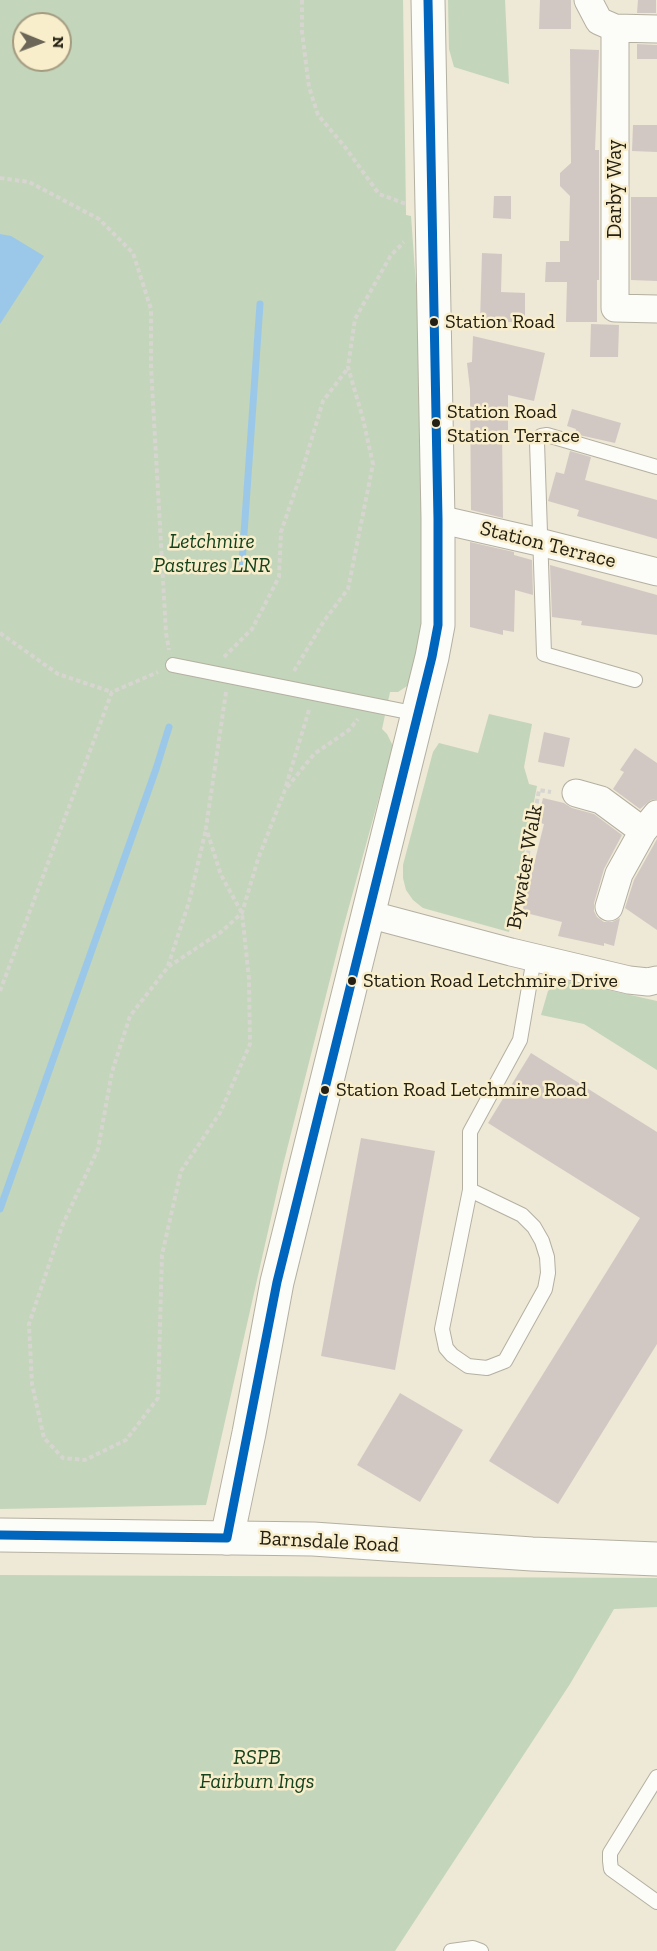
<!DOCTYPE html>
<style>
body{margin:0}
#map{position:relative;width:657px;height:1951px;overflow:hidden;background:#eee8d6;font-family:"Zilla Slab",serif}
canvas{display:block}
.north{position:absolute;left:12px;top:12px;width:60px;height:60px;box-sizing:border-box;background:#f9eecb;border:2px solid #a49c81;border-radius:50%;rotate:91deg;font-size:16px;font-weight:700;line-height:24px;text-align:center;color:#242013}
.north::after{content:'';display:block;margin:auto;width:21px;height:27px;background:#6b6657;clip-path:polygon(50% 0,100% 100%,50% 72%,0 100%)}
</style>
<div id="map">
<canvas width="657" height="1951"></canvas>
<div class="north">N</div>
</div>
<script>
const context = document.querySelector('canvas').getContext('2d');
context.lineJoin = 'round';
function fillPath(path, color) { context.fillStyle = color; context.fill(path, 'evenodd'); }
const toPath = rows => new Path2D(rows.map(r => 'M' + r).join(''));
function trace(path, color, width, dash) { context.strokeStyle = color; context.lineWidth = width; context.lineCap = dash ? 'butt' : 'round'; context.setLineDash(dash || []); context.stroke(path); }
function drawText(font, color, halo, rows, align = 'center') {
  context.font = font + ' "Zilla Slab",serif'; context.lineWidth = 5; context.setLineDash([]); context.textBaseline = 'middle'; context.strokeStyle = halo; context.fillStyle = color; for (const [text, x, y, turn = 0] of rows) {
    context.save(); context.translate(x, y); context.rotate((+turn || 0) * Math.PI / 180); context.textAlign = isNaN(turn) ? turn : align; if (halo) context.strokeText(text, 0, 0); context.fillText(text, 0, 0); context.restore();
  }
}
fillPath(toPath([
 [0,0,403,0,406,215,411,216,417,299,425,609,416,659,407,686,398,692,390,692,382,729,387,734,393,746,342,932,283,1165,206,1505,0,1509],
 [24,24,60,24,60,60,24,60],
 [448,0,505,0,509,84,454,67,449,49],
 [489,714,532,724,524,767,529,784,537,786,509,932,423,908,413,900,406,890,403,878,403,865,433,752,439,743,478,753],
 [564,980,657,1001,657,1070,584,1024,541,1015,548,991,557,982],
 [0,1575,657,1578,657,1607,614,1609,570,1684,395,1951,0,1951]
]), '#c3d5ba');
fillPath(toPath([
 [0,234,11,236,44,256,0,324]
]), '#9bc8e9');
trace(toPath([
 [242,562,260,304],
 [0,1209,156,769,169,727]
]), '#9bc8e9', 7);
fillPath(toPath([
 [540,0,571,0,571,29,539,29],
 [638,0,656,0,656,13,637,13],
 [637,44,657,45,657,59,637,59],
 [570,49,599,50,595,150,599,150,599,280,597,280,597,322,566,322,567,282,545,282,546,262,560,262,560,241,569,241,570,196,560,186,560,173,571,163],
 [633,125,657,125,657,152,632,151],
 [494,196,511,196,511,219,493,218],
 [631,197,657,197,657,281,631,280],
 [482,253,502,254,501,292,525,293,525,322,480,322],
 [591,324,619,325,618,357,590,357],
 [473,336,545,353,534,401,508,395,508,430,502,430,503,518,471,510,470,389,467,363,472,362],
 [572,409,621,423,615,443,575,434,576,429,567,426],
 [570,451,591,457,585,480,657,500,657,539,577,516,579,510,548,501,556,472,564,474],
 [470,542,514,552,514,555,532,560,533,595,515,590,514,632,503,630,503,635,470,627],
 [550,565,657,595,657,635,581,625,582,621,552,617],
 [544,732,570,738,564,767,538,762],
 [635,748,657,763,657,799,651,800,640,809,613,789,624,772,620,770],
 [543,798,564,803,572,808,594,814,622,835,604,869,594,903,594,911,597,917,604,922,612,922,620,918,614,946,604,943,604,946,558,936,562,922,522,912,544,824,537,822],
 [657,839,657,930,625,908,634,880],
 [531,1053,657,1132,657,1344,558,1504,489,1461,640,1218,488,1123],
 [361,1138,435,1151,395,1370,321,1356],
 [400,1393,463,1430,420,1502,357,1465]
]), '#d2c8c3');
const service = toPath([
 [173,665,418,714],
 [635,680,544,654,537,442,541,436,547,435,657,467],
 [470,1190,522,1215,534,1227,542,1241,547,1257,548,1273,545,1289,505,1361,487,1368,468,1366,452,1355,446,1348,442,1329,470,1190],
 [470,1190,470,1132,520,1040,534,958],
 [657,1777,610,1853,610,1861,611,1869,657,1902],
 [451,1951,473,1948,481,1951]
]);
const minor = toPath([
 [588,0,599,21,615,28,657,29],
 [615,28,615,308,657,309],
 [438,519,539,542,657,572],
 [576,793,601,800,643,831],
 [609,907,619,874,643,831,657,814],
 [368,914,511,952,629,980,648,982,657,980]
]);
const tertiary = toPath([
 [227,1538,249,1433,277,1282,432,657,438,625,438,519,428,0]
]);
const primary = toPath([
 [0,1535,313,1539,532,1554,657,1559]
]);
trace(service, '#b4b0a1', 16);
trace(minor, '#b4b0a1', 29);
trace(tertiary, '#b4b0a1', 35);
trace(primary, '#b4b0a1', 35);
trace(toPath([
 [302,0,302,32,309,87,318,115,345,147,379,194,406,204],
 [0,178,29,182,99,219,133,253,151,309,151,367,166,633,169,650],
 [0,633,58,674,112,692],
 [224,657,252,629,279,577,281,532,302,471,323,401,348,368],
 [294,671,324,621,348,589,373,464,363,419,348,367,355,319,391,255,404,242],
 [226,692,206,828,221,875,242,913,249,979,250,1044,220,1113,181,1171,162,1255,158,1398,126,1440,85,1460,63,1458,44,1438,32,1384,29,1324,62,1226,98,1149,112,1072,130,1016,168,967,221,932,242,913,258,859,285,790,314,754,349,730,358,719],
 [286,786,309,710],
 [515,929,539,790,551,792],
 [168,966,189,902,206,829],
 [0,991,112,692,158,672]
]), '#d7d5d0', 4, [4.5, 3]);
trace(service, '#fcfcf9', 14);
trace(minor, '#fcfcf9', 27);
trace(tertiary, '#fcfcf9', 33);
trace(primary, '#fcfcf9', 33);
trace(toPath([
 [0,1535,227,1538],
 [227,1538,277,1282,432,657,438,625,438,519,428,0]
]), '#0065bd', 9);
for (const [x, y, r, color] of [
 [434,322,5,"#242013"],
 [436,423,5,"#242013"],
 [352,981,5,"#242013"],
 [325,1090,5,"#242013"]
]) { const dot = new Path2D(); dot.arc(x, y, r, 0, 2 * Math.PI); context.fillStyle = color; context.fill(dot); trace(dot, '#f9eecb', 2); }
drawText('20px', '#242013', '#f9eecb', [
 ["Station Road",445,322],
 ["Station Road",447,412],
 ["Station Terrace",447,436],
 ["Station Road Letchmire Drive",363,981],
 ["Station Road Letchmire Road",336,1090]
], 'left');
drawText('21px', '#242013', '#f9eecb', [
 ["Darby Way",615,189,-90],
 ["Station Terrace",548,545,14],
 ["Bywater Walk",525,867,-80],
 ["Barnsdale Road",329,1542,3]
]);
drawText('italic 21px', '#14421d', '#f9eecb', [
 ["Letchmire",212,542],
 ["Pastures LNR",212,566],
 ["RSPB",257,1758],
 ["Fairburn Ings",257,1782]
]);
</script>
